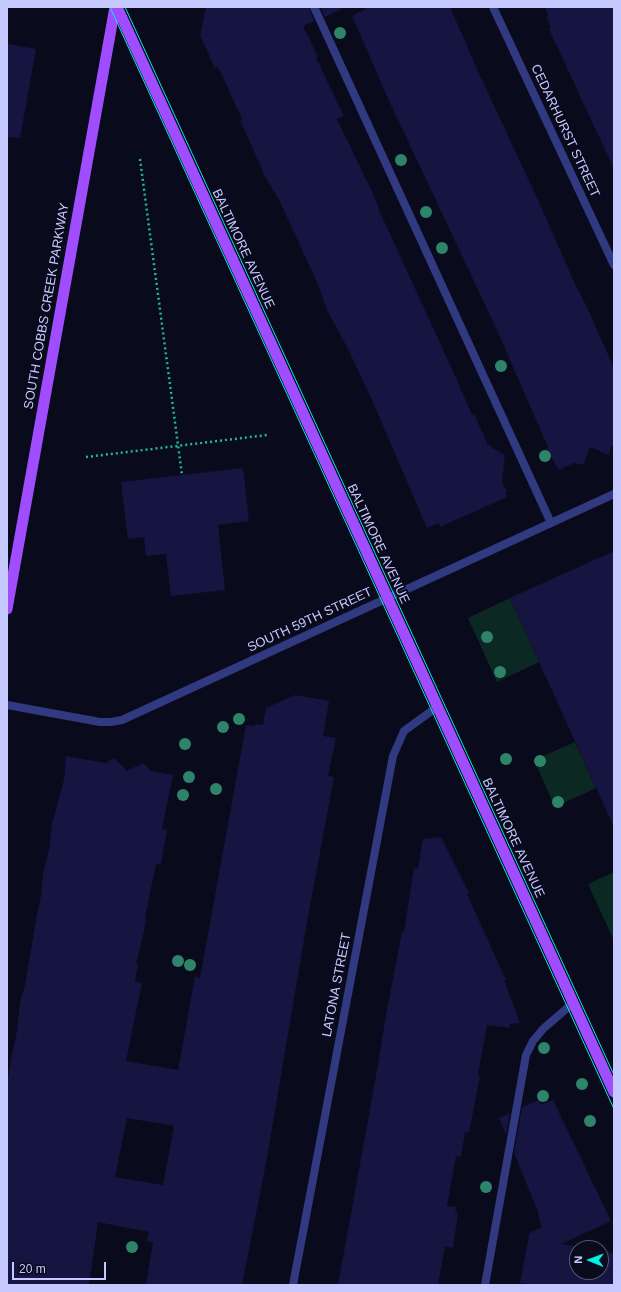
<!DOCTYPE html>
<style>
body{margin:0}
#map{position:relative;width:621px;height:1292px;overflow:hidden;background:#0a0a1d;font-family:Helvetica,sans-serif}
canvas{display:block}
.frame{position:absolute;inset:0;border:8px solid #c6c9ff;pointer-events:none}
.north{position:absolute;left:569px;top:1240px;width:40px;height:40px;box-sizing:border-box;background:#0a0a1d;border:1px solid #555677;border-radius:50%;rotate:271deg;font-size:11px;font-weight:700;line-height:16px;text-align:center;color:#c6c9ff}
.north::after{content:'';display:block;margin:auto;width:14px;height:18px;background:#00f1e2;clip-path:polygon(50% 0,100% 100%,50% 72%,0 100%)}
.scale{position:absolute;left:12px;top:1262px;width:94px;height:18px;box-sizing:border-box;border:2px solid #c6c9ff;border-top:0;padding-left:5px;font-size:12px;line-height:14px;white-space:nowrap;color:#c6c9ff;-webkit-text-stroke:3px #0a0a1d;paint-order:stroke}
</style>
<div id="map">
<canvas width="621" height="1292"></canvas>
<div class="frame"></div>
<div class="north">N</div>
<div class="scale">20 m</div>
</div>
<script>
const context = document.querySelector('canvas').getContext('2d');
context.lineJoin = 'round';
function fillPath(path, color) { context.fillStyle = color; context.fill(path, 'evenodd'); }
const toPath = rows => new Path2D(rows.map(r => 'M' + r).join(''));
function trace(path, color, width, dash) { context.strokeStyle = color; context.lineWidth = width; context.lineCap = dash ? 'butt' : 'round'; context.setLineDash(dash || []); context.stroke(path); }
function drawText(font, color, halo, rows, align = 'center') {
  context.font = font + ' Helvetica,sans-serif'; context.lineWidth = 4; context.setLineDash([]); context.textBaseline = 'middle'; context.strokeStyle = halo; context.fillStyle = color; for (const [text, x, y, turn = 0] of rows) {
    context.save(); context.translate(x, y); context.rotate((+turn || 0) * Math.PI / 180); context.textAlign = isNaN(turn) ? turn : align; if (halo) context.strokeText(text, 0, 0); context.fillText(text, 0, 0); context.restore();
  }
}
fillPath(toPath([
 [510,598,539,662,497,682,468,618],
 [575,742,596,788,555,807,534,760],
 [614,872,614,941,588,884]
]), '#0c2822');
fillPath(toPath([
 [206,7,309,7,314,21,303,26,318,57,316,58,344,116,337,119,372,192,379,208,378,208,453,371,472,415,474,414,488,445,490,444,492,448,505,455,502,482,507,492,505,493,507,497,440,527,439,523,427,528,376,409,348,349,327,310,318,285,300,245,280,202,265,176,240,120,242,119,218,67,215,68,200,36],
 [320,7,346,7,325,17],
 [369,7,450,7,476,67,538,200,575,284,587,307,614,368,614,445,611,446,609,455,590,447,583,465,574,463,559,470,546,448,548,447,496,328,391,105,352,16],
 [545,7,614,7,614,169,549,29,551,27,546,16,548,15],
 [7,44,36,49,20,138,7,137],
 [243,468,249,521,218,525,225,590,171,596,166,554,146,556,144,537,128,539,121,482],
 [614,551,614,827,510,598],
 [295,695,329,701,323,736,336,738,328,776,334,777,307,922,267,1158,242,1285,146,1285,153,1242,147,1241,149,1232,98,1222,89,1285,7,1285,7,1085,11,1059,17,1031,20,1002,25,985,37,914,41,895,43,874,49,850,52,824,64,780,66,756,106,763,114,758,127,771,143,763,151,771,173,775,162,829,167,830,161,864,156,864,145,918,146,919,144,931,136,964,138,964,135,982,142,983,126,1061,178,1070,195,977,200,978,246,725,254,726,255,724,263,725,266,708],
 [127,1118,174,1126,163,1185,115,1177],
 [441,837,469,893,467,894,506,980,504,980,520,1023,510,1024,510,1028,487,1025,478,1075,480,1076,469,1133,465,1132,461,1157,456,1156,447,1206,456,1207,455,1212,458,1212,453,1248,445,1246,438,1285,338,1285,376,1076,386,1015,402,932,404,932,414,868,418,869,423,839],
 [539,1100,541,1105,553,1100,611,1221,561,1244,583,1248,577,1248,577,1272,601,1272,601,1251,614,1253,614,1285,535,1285,520,1283,529,1235,533,1231,542,1227,538,1215,539,1214,514,1153,522,1107],
 [510,1113,506,1135,499,1118]
]), '#161440');
trace(toPath([
 [140,159,182,475],
 [86,457,267,435]
]), '#22b796', 2.5, [2, 3]);
trace(toPath([
 [314,7,551,523],
 [485,1285,526,1055,533,1041,543,1029,573,1003]
]), '#313a81', 8);
trace(toPath([
 [493,7,614,265],
 [7,705,100,722,111,722,122,720,614,494],
 [293,1285,393,756,404,731,437,707]
]), '#313a81', 8);
trace(toPath([
 [117,7,614,1092],
 [7,609,115,7]
]), '#a04dff', 11);
trace(toPath([
 [110,7,614,1109],
 [125,7,614,1075]
]), '#00f1e2', 1);
context.fillStyle = '#2d8469';
for (const [x, y] of [
 [340,33],
 [401,160],
 [426,212],
 [442,248],
 [501,366],
 [545,456],
 [487,637],
 [500,672],
 [239,719],
 [223,727],
 [185,744],
 [506,759],
 [540,761],
 [189,777],
 [216,789],
 [183,795],
 [558,802],
 [178,961],
 [190,965],
 [544,1048],
 [582,1084],
 [543,1096],
 [590,1121],
 [486,1187],
 [132,1247]
]) { context.beginPath(); context.arc(x, y, 6, 0, 2 * Math.PI); context.fill(); }
drawText('13px', '#c6c9ff', '#0a0a1d', [
 ["CEDARHURST STREET",565,131,65],
 ["BALTIMORE AVENUE",243,249,65],
 ["SOUTH COBBS CREEK PARKWAY",47,306,-80],
 ["BALTIMORE AVENUE",378,544,65],
 ["SOUTH 59TH STREET",310,620,-25],
 ["BALTIMORE AVENUE",513,838,65],
 ["LATONA STREET",337,985,-79]
]);
</script>
